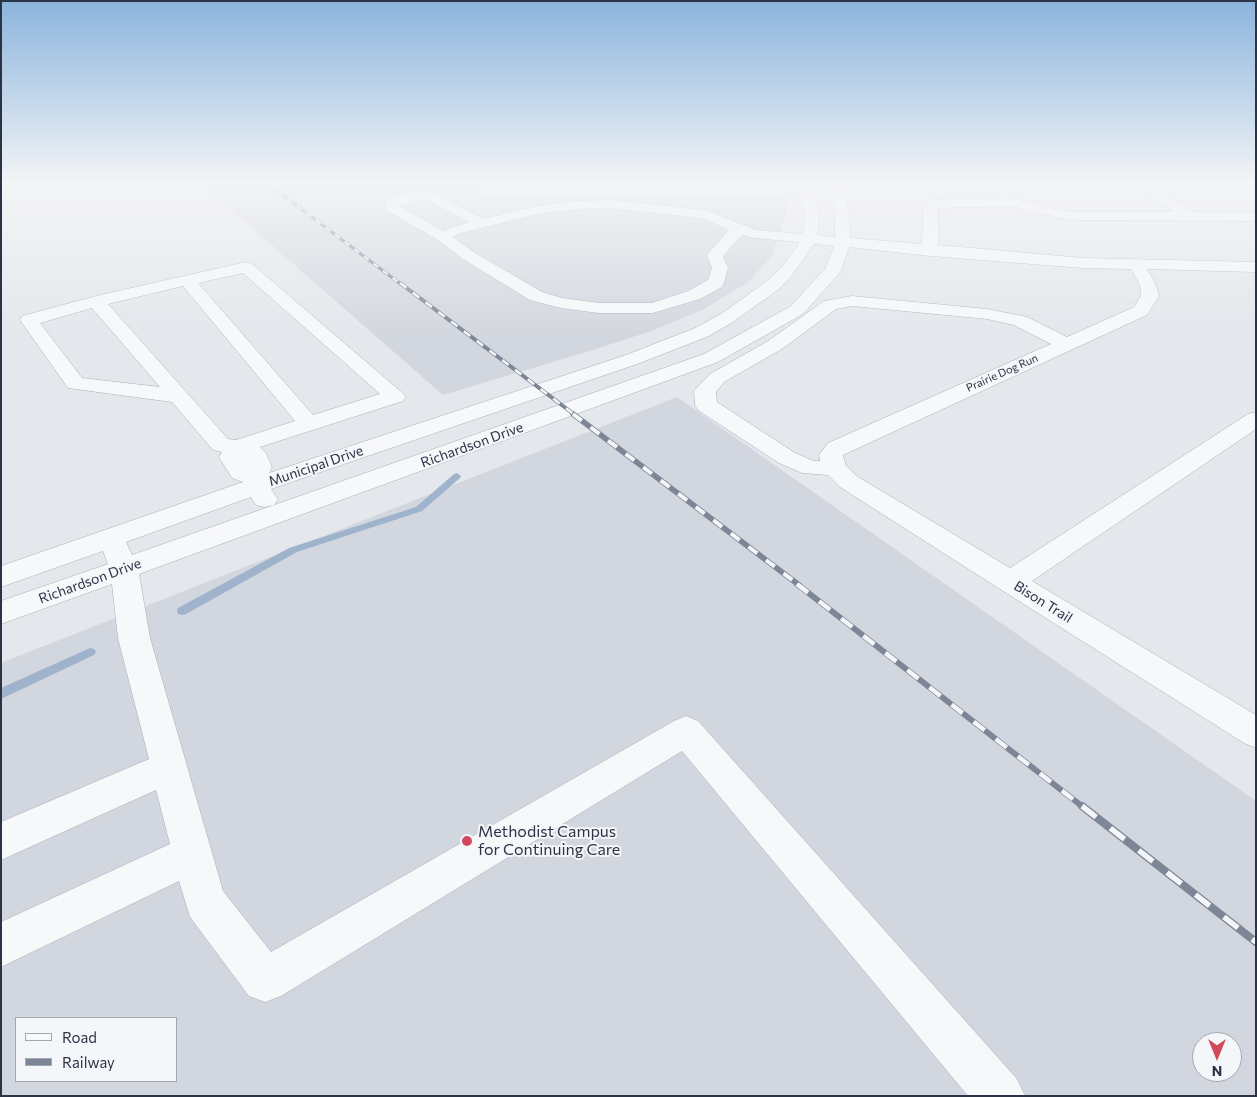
<!DOCTYPE html>
<style>
body{margin:0}
#map{position:relative;width:1257px;height:1097px;overflow:hidden;background:#e4e7ec;font-family:Commissioner,sans-serif}
canvas{display:block}
.frame{position:absolute;inset:0;border:2px solid #2b3445;pointer-events:none}
.legend{position:absolute;left:15px;top:1017px;width:162px;height:65px;box-sizing:border-box;background:#f4f6f9;border:1px solid #a4a8b1;margin:0;padding:6px 9px;list-style:none;font-size:15px;color:#2b3445}
.legend li{display:flex;align-items:center;gap:10px;height:25px}
.legend b{width:25px;border:1px solid #a4a8b1}
.north{position:absolute;left:1192px;top:1032px;width:50px;height:50px;box-sizing:border-box;background:#f4f6f9;border:1px solid #a4a8b1;border-radius:50%;rotate:180deg;font-size:14px;font-weight:700;line-height:20px;text-align:center;color:#2b3445}
.north::after{content:'';display:block;margin:auto;width:18px;height:22px;background:#d1495b;clip-path:polygon(50% 0,100% 100%,50% 72%,0 100%)}
</style>
<div id="map">
<canvas width="1257" height="1097"></canvas>
<div class="frame"></div>
<ul class="legend">
<li><b style="height:6px;background:#f7f8fa"></b>Road</li>
<li><b style="height:6px;background:#7d8696"></b>Railway</li>
</ul>
<div class="north">N</div>
</div>
<script>
const context = document.querySelector('canvas').getContext('2d');
context.lineJoin = 'round';
function fillPath(path, color) { context.fillStyle = color; context.fill(path, 'evenodd'); }
const toPath = rows => new Path2D(rows.map(r => 'M' + r).join(''));
function trace(path, color, width, dash) { context.strokeStyle = color; context.lineWidth = width; context.lineCap = dash ? 'butt' : 'round'; context.setLineDash(dash || []); context.stroke(path); }
function drawText(font, color, halo, rows, align = 'center') {
  context.font = font + ' Commissioner,sans-serif'; context.lineWidth = 4; context.setLineDash([]); context.textBaseline = 'middle'; context.strokeStyle = halo; context.fillStyle = color; for (const [text, x, y, turn = 0] of rows) {
    context.save(); context.translate(x, y); context.rotate((+turn || 0) * Math.PI / 180); context.textAlign = isNaN(turn) ? turn : align; if (halo) context.strokeText(text, 0, 0); context.fillText(text, 0, 0); context.restore();
  }
}
fillPath(toPath([
 [202,184,482,184,477,197,784,197,787,211,772,256,748,282,704,309,654,330,596,349,443,395],
 [677,397,1256,801,1256,1096,1,1096,1,663],
 [16,1018,176,1018,176,1081,16,1081],
 [1202,1042,1232,1042,1232,1072,1202,1072]
]), '#d2d6de');
fillPath(toPath([
 [457,473,461,476,460,478,422,511,297,552,186,614,182,615,178,614,177,611,178,608,289,548,416,507,454,474,457,473],
 [90,648,94,649,96,652,94,655,1,699,1,688,90,648]
]), '#9fb4cc');
const minor = toPath([
 [489,184,609,184,629,188,653,184,736,184,735,187,712,192,661,191,629,196,603,191,522,191,495,188,489,184],
 [791,184,804,184,812,193,817,205,819,225,816,235,835,237,835,213,832,202,820,184,833,184,846,202,849,213,850,238,922,244,923,210,927,201,932,200,1012,198,1060,210,1077,212,1174,212,1134,184,1149,184,1193,212,1256,213,1256,221,1077,220,1060,218,1012,206,938,208,938,245,1083,258,1256,262,1256,272,1147,269,1156,285,1159,296,1147,315,843,455,846,466,858,477,1010,568,1248,414,1256,412,1256,429,1032,581,1256,715,1256,748,1244,743,1000,589,840,487,828,475,802,473,779,463,698,410,695,405,694,391,710,374,768,341,824,301,852,296,987,309,1027,317,1067,337,1134,307,1141,296,1140,285,1131,269,1083,268,930,256,849,247,841,271,803,314,718,362,139,574,150,638,223,891,271,952,674,721,686,716,698,721,1017,1079,1025,1096,968,1096,682,751,281,996,265,1002,249,996,190,917,179,881,1,967,1,922,170,844,156,790,1,860,1,822,149,759,118,638,112,584,1,624,1,601,108,564,103,551,1,587,1,566,243,482,232,478,219,457,222,452,213,450,172,402,68,388,20,320,22,316,96,296,246,262,252,264,406,396,403,401,260,447,266,453,272,467,269,473,626,355,695,328,721,314,767,281,781,268,797,247,799,242,755,238,742,235,723,256,728,268,724,283,722,287,700,299,653,313,599,313,561,308,530,300,463,259,438,240,386,210,384,207,389,198,420,191,434,193,483,219,537,206,577,201,610,200,705,210,756,230,802,234,805,225,803,205,799,194,791,184],
 [420,199,430,201,469,222,443,231,399,206,420,199],
 [610,208,702,218,729,230,707,255,712,268,708,280,688,291,652,303,599,303,562,298,542,292,475,253,453,237,457,234,537,214,577,209,610,208],
 [814,244,834,246,825,269,791,306,704,354,132,555,126,542,251,497,256,505,265,507,274,505,278,499,271,489,640,363,709,336,733,322,779,289,793,274,814,244],
 [243,273,380,394,313,415,198,283,243,273],
 [183,286,295,421,236,440,228,439,108,304,183,286],
 [852,306,987,319,1014,325,1051,344,828,443,819,455,820,461,814,461,795,453,717,402,716,392,724,382,782,349,836,309,852,306],
 [92,308,160,387,82,378,40,323,92,308]
]);
trace(minor, '#a9aeb7', 1);
fillPath(minor, '#f7f8fa');
const railFar4 = toPath([
 [268,184,402,285]
]);
const railFar3 = toPath([
 [400,283,575,415]
]);
const railFar2 = toPath([
 [573,414,799,585]
]);
const railFar1 = toPath([
 [797,584,1083,807]
]);
const rail = toPath([
 [1082,806,1256,942]
]);
trace(railFar4, '#7d8696', 3);
trace(railFar3, '#7d8696', 4);
trace(railFar2, '#7d8696', 5.5);
trace(railFar1, '#7d8696', 6);
trace(rail, '#7d8696', 8);
trace(railFar4, '#f4f6f9', 2, [6]);
trace(railFar3, '#f4f6f9', 2.5, [8]);
trace(railFar2, '#f4f6f9', 4, [11]);
trace(railFar1, '#f4f6f9', 4.5, [14]);
trace(rail, '#f4f6f9', 5.5, [18]);
const sky = context.createLinearGradient(0, 0, 0, 338);
sky.addColorStop(0, '#8bb4dd');
sky.addColorStop(0.54, '#f3f4f6');
sky.addColorStop(1, '#f3f4f600');
context.fillStyle = sky;
context.fillRect(0, 0, 1257, 338);
for (const [x, y, r, color] of [
 [467,841,6,"#d1495b"]
]) { const dot = new Path2D(); dot.arc(x, y, r, 0, 2 * Math.PI); context.fillStyle = color; context.fill(dot); trace(dot, '#f4f6f9', 2); }
drawText('11px', '#2b3445', '#f4f6f9', [
 ["Prairie Dog Run",1002,373,-24]
]);
drawText('14px', '#2b3445', '#f4f6f9', [
 ["Richardson Drive",472,445,-20],
 ["Municipal Drive",316,466,-19],
 ["Richardson Drive",90,581,-20],
 ["Bison Trail",1043,602,32]
]);
drawText('16px', '#2b3445', '#f4f6f9', [
 ["Methodist Campus",478,832],
 ["for Continuing Care",478,850]
], 'left');
</script>
